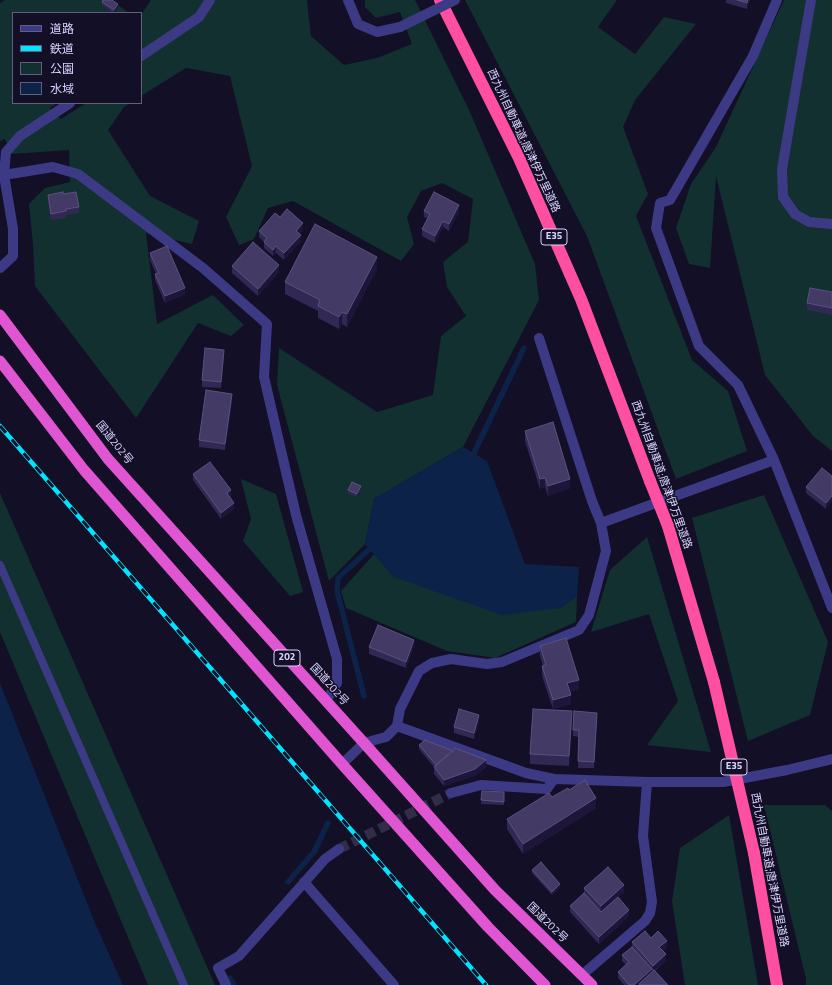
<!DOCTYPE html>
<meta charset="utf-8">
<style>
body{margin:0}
#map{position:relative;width:832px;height:985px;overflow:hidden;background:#130f26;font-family:"Titillium Web","Noto Sans JP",sans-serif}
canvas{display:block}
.legend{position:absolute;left:12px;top:12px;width:130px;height:92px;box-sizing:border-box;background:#130f26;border:1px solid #625e7d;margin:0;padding:5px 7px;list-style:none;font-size:12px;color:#d9d4ff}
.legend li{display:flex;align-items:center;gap:8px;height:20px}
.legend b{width:20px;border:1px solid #625e7d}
</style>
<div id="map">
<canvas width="832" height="985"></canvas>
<ul class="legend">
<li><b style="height:5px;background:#3d3a85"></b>道路</li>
<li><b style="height:5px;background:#00e5ff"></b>鉄道</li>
<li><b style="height:11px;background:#12302f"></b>公園</li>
<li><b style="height:11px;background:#0c2248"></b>水域</li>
</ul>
</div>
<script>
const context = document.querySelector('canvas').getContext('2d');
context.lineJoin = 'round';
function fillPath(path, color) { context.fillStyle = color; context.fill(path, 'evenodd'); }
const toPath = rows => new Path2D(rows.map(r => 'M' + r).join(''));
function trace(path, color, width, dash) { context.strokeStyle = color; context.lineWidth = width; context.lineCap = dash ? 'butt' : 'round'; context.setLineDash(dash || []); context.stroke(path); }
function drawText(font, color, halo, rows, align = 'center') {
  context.font = font + ' "Titillium Web","Noto Sans JP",sans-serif'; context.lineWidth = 3; context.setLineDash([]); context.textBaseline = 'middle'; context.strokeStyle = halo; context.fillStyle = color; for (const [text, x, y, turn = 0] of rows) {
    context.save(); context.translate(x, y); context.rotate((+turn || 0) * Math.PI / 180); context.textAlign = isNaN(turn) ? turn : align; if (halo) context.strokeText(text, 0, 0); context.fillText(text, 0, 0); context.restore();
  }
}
fillPath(toPath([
 [5,0,111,0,129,13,13,13,13,103,57,103,50,108,61,119,86,103,131,103,124,107,108,130,150,196,199,221,192,244,146,233,157,324,213,295,244,325,231,336,198,323,136,418,35,286,33,244,29,204,45,188,70,182,69,150,11,154,5,139,0,141,0,3],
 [151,0,307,0,311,36,344,65,377,58,412,44,400,12,376,18,365,7,365,0,415,0,470,112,535,264,539,300,463,447,374,499,365,544,329,581,277,385,279,348,377,412,433,395,441,336,466,316,447,287,443,262,468,242,473,199,442,183,421,191,407,217,414,244,401,261,293,201,268,208,254,239,239,245,226,217,252,166,230,76,186,68,141,96,141,15],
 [465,0,617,0,598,27,635,54,664,17,696,24,635,100,623,127,648,194,636,216,692,360,728,391,747,451,676,479,587,236],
 [784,0,832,0,832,451,813,436,765,375,716,176,710,268,689,264,676,228,691,184,716,147],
 [241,479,276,494,303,592,290,596,243,541,251,519],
 [0,493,215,985,148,985,0,632],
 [764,495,828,642,810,715,748,741,692,518],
 [647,537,711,752,647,745,678,701,649,614,591,632,610,570],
 [374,554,394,577,560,608,577,596,576,622,495,658,447,651,346,608,341,591],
 [764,805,825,805,832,811,832,985,806,985,806,979],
 [729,815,758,985,685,985,672,901,680,848]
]), '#12302f');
fillPath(toPath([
 [463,447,487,461,525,564,579,567,577,596,560,608,502,615,394,577,365,544,374,499],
 [0,683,95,923,123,985,0,985]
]), '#0c2248');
trace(toPath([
 [469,458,473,455,524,348],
 [364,696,337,591,338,578,374,545],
 [288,882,314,852,328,823],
 [230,978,234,985]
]), '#0c2248', 5.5);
trace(toPath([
 [339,849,451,793]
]), '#312d47', 10, [10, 5]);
trace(toPath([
 [0,565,184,985]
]), '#3d3a85', 8);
trace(toPath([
 [348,0,358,24,377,32,400,27],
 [777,0,753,56,670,200,660,203,656,228,699,346,738,385,774,460,832,608],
 [811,0,782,169,783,197,795,214,809,222,832,224],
 [141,56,199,17,210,0],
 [4,175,53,167,78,174,203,268,267,324,264,377,296,515,337,659,337,683,326,701],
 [0,268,13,256,13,229,4,175,6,152,20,136,70,103],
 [601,523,774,460],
 [397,726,526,773,554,779,647,782,723,782,787,770,832,759],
 [342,764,364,743,386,737,397,726,400,709,419,671,432,663,451,659,487,664,502,662,579,630,589,615,606,551,601,523,592,501,539,338],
 [451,793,481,785,547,789,554,779],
 [304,882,394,985],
 [582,975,645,921,650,913,652,902,643,836,647,782],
 [226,985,218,968,239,956,325,859,339,849]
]), '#3d3a85', 10);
trace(toPath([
 [0,315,108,459,364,743,495,890,592,985],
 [0,361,84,470,342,764,488,927,545,985]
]), '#e055d1', 11);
trace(toPath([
 [440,0,519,158,581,299,650,481],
 [668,526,714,682],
 [754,853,777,985]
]), '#ff4fa3', 12);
const rail = toPath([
 [0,426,486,985]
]);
trace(rail, '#00e5ff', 4.5);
trace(rail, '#130f26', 3, [9]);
trace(toPath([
 [400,27,455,0]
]), '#3d3a85', 10);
trace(toPath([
 [650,481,668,526],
 [714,682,754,853]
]), '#ff4fa3', 12);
fillPath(toPath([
 [726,0,750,0,747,9,726,3],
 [102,2,118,8,114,13,113,13,102,5],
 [63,194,79,207,79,213,66,215,66,218,51,220,48,201,48,195],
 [424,211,459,212,449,231,443,227,435,243,422,236,422,229,428,219,424,217],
 [280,217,303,229,299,234,301,241,284,260,276,253,273,256,264,248,264,242,259,237,259,231],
 [150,253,185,294,165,303,155,280,155,274,156,274,150,260],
 [232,266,279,272,258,296,232,273],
 [377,269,347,327,342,324,339,329,318,318,318,311,285,294,285,282],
 [832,292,832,315,807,310,807,303],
 [224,356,221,388,202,387,202,380],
 [232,400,225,450,199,447,199,440],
 [525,431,570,488,548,496,545,487,540,489,525,441],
 [193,474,231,497,230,497,234,509,221,519,193,480],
 [832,476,826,509,806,493,806,487],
 [361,489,357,497,348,493,348,490],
 [414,646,406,668,369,654,369,647],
 [540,646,579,689,570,692,571,704,553,709,542,676,542,666,543,666,540,656],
 [597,719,594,768,578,768,579,737,573,736,573,730],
 [479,721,474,739,454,733,454,727],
 [572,721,569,766,530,764,530,754],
 [419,745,486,767,475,776,444,786,434,774,434,767,419,749],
 [569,790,596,808,523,854,507,829,507,819],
 [482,791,504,792,504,805,481,804],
 [532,870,560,887,552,895,532,873],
 [584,888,624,892,618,897,629,916,599,944,570,912,570,906,584,893],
 [651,938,667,947,663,951,666,961,655,971,668,985,624,985,618,978,618,972,626,965,622,961,622,955,632,947,632,942]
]), '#312854');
fillPath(toPath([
 [748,0,750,0,747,9,747,3],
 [118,4,118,8,114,13,114,10],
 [459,205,459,212,449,231,449,224],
 [443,221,443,227,435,243,435,236],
 [303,223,303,229,296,237,296,231],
 [301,235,301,241,284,260,284,253],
 [276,246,276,253,273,256,273,250],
 [377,257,377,269,347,327,347,314],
 [279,265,279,272,258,296,258,289],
 [185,288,185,294,165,303,165,296],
 [342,312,342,324,339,329,339,317],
 [224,350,224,356,221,388,221,382],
 [232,394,232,400,225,450,225,444],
 [545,478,545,487,540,489,540,479],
 [570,479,570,488,548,496,548,486],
 [361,486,361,489,357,497,357,494],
 [231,490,231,497,227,500,227,493],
 [832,496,832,502,826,509,826,503],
 [234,503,234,509,221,519,221,513],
 [414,640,414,646,406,668,406,662],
 [579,680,579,689,567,693,567,683],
 [571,695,571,704,553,709,553,700],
 [572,711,572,721,569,766,569,756],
 [479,715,479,721,474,739,474,733],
 [486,760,486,767,475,776,444,786,444,780],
 [596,798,596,808,523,854,523,844],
 [560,884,560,887,552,895,552,892],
 [624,885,624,892,601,913,601,906],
 [629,910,629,916,599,944,599,937],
 [667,941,667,947,659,954,659,947],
 [666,954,666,961,653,972,653,966],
 [652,969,652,976,639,984,639,985,634,985]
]), '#1d163a');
const building = toPath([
 [103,0,112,0,118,4,114,10,102,2,103,0],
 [737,0,748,0,747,3,737,0],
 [63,192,63,194,76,192,79,207,66,209,66,211,51,214,48,195,63,192],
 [434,192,459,205,449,224,443,221,435,236,422,229,430,214,424,211,434,192],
 [287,209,303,223,296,231,301,235,284,253,276,246,273,250,264,242,267,238,259,231,275,213,280,217,287,209],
 [315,224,377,257,347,314,342,312,339,317,318,306,320,300,285,282,315,224],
 [253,242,279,265,258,289,232,266,253,242],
 [167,246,185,288,165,296,155,274,159,273,150,253,167,246],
 [810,288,832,292,832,308,807,303,810,288],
 [205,348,224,350,221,382,202,380,205,348],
 [206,390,232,394,225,444,199,440,206,390],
 [553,422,570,479,548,486,545,478,540,479,525,431,553,422],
 [210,462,231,490,227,493,234,503,221,513,193,474,210,462],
 [822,468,832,476,832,496,826,503,806,487,822,468],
 [352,482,361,486,357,494,348,490,352,482],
 [378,625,414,640,406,662,369,647,378,625],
 [566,638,579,680,567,683,571,695,553,700,542,666,546,665,540,646,566,638],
 [459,709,479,715,474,733,454,727,459,709],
 [533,709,572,711,569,756,530,754,533,709],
 [574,711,597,713,594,762,578,761,579,730,573,730,574,711],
 [425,740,453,751,436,765,419,745,425,740],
 [455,748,486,760,475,769,444,780,434,767,455,748],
 [585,780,596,798,523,844,507,819,549,793,552,797,568,788,569,790,585,780],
 [482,791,504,792,504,802,481,800,482,791],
 [541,862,560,884,552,892,532,870,541,862],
 [608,867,624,885,601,906,584,888,608,867],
 [584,893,601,912,618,897,629,910,599,937,570,906,584,893],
 [645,931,651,938,658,931,667,941,659,947,666,954,653,966,632,942,645,931],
 [632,947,652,969,634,985,629,985,618,972,629,962,622,955,632,947],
 [654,970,668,985,640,985,639,984,654,970]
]);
fillPath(building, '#433a66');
trace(building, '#5a527e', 1);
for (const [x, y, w] of [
 [554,237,26],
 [287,658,26],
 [734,767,26]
]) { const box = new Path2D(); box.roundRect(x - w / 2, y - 8, w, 16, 3); context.fillStyle = '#130f26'; context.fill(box); trace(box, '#d9d4ff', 1); }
drawText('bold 10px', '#d9d4ff', null, [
 ["E35",554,237],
 ["202",287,658],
 ["E35",734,767]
]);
drawText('11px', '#d9d4ff', '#130f26', [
 ["西九州自動車道;唐津伊万里道路",523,141,65],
 ["国道202号",114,443,51],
 ["西九州自動車道;唐津伊万里道路",661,475,70],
 ["国道202号",329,685,48],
 ["西九州自動車道;唐津伊万里道路",769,870,79],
 ["国道202号",547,923,44]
]);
</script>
